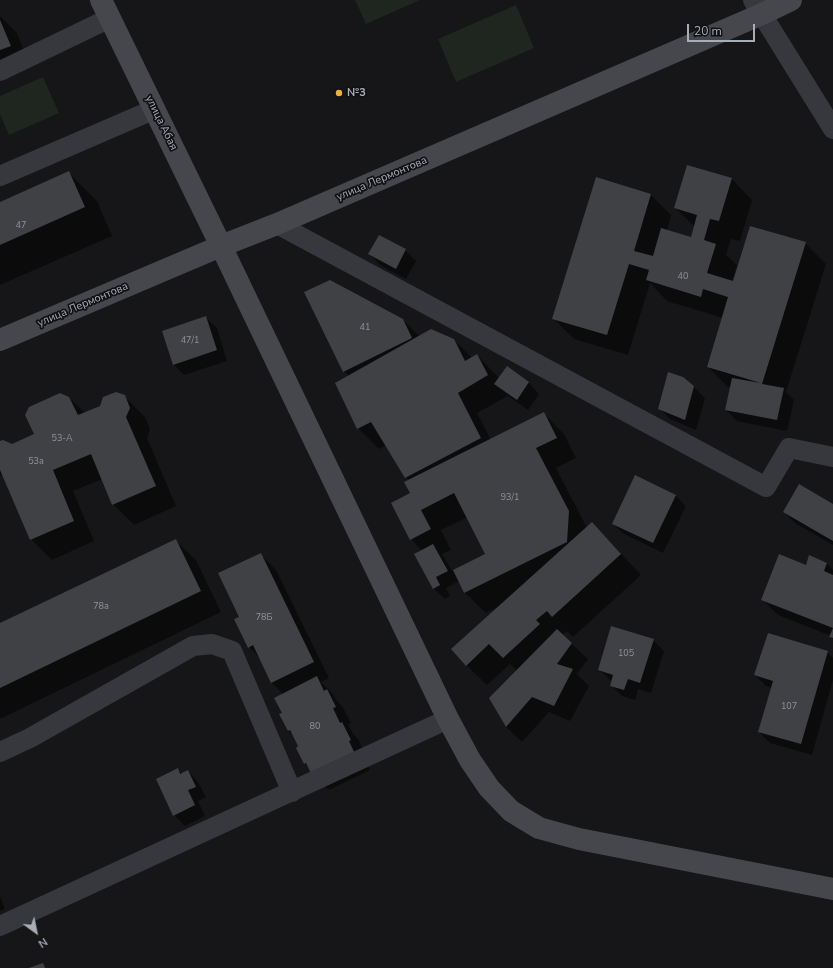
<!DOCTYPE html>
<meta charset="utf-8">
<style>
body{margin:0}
#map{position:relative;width:833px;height:968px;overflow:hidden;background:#161618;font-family:"Nunito Sans",sans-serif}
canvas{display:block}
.north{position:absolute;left:16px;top:912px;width:40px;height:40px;-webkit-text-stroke:3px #111113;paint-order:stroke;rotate:147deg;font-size:11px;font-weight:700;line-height:16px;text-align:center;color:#a8adb8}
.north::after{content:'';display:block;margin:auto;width:14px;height:18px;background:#a8adb8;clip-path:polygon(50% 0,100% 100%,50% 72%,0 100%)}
.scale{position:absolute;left:687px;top:24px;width:68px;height:18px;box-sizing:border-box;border:2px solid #a8adb8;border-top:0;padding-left:5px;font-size:12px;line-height:14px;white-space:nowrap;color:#a8adb8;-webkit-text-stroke:3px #111113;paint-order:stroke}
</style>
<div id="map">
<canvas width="833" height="968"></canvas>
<div class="north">N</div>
<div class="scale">20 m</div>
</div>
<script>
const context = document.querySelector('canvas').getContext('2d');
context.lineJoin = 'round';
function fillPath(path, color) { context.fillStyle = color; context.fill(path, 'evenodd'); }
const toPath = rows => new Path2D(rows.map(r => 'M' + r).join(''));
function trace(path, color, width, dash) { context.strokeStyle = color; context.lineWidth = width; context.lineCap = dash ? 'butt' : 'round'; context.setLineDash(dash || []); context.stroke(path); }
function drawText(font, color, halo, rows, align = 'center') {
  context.font = font + ' "Nunito Sans",sans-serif'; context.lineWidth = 3.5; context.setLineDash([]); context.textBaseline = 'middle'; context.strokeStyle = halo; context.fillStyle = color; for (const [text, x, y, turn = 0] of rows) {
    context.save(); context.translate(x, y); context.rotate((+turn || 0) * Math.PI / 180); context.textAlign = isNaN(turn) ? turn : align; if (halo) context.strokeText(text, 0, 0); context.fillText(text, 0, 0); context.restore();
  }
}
fillPath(toPath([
 [355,0,420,0,366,24],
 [516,5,534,48,456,82,438,39],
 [43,77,59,113,9,135,0,114,0,96]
]), '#1e261f');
fillPath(toPath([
 [0,16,16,32,31,66,0,80],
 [688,166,732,179,752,200,740,241,731,239,726,255,737,265,732,281,734,282,805,243,826,264,786,392,794,400,787,431,737,421,726,410,731,388,728,387,708,367,723,318,667,301,650,283,628,355,574,339,554,319,596,178,651,195,671,215,667,230,691,238,695,227,675,208],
 [68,172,97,201,112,236,0,285,0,202],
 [405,250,416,261,406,279,380,265,370,254],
 [206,318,217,328,227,361,184,375,174,365],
 [403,320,419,336,453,339,472,358,477,355,497,376,499,379,507,368,529,383,539,394,528,410,508,396,477,413,491,440,544,414,564,434,576,458,556,468,587,528,592,523,612,544,641,575,573,637,567,631,562,635,588,659,577,674,589,686,570,721,549,712,522,742,506,727,490,698,517,671,510,664,487,685,466,665,498,607,486,613,465,593,459,581,446,588,450,596,445,599,434,589,415,555,422,551,411,539,411,494,410,481,406,477,387,445,379,449,358,428,349,376,344,371],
 [468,517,486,554,452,571,442,554,451,550,441,530],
 [694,387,705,398,696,430,670,419,659,408],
 [124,396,145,417,150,429,147,438,176,506,134,525,113,504,102,479,73,491,94,541,52,560,31,539,6,479,0,474,0,442,12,445,35,435,69,398,85,413],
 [675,495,686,506,663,553,624,534,613,524],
 [833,505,833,545,795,523,784,512],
 [175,540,196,560,221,612,0,719,0,624],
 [260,554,276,570,329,678,321,682,333,694,336,700,342,706,351,723,348,724,353,734,358,739,366,756,364,757,370,770,329,790,313,774,311,770,304,763,299,747,295,737,288,731,281,715,283,713,283,694,272,683,261,659,249,647,240,617],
 [810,557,827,564,833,570,833,639,831,636,778,615,762,599,806,566],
 [653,640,664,651,651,693,638,689,635,700,622,696,611,685,613,681,610,680,599,669],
 [827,652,833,658,833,680,812,755,770,743,759,732,772,688,766,686,755,675],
 [178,770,182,774,188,771,198,782,206,797,198,801,205,816,185,826,174,815],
 [0,896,5,909,0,911]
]), '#0007');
fillPath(toPath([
 [0,20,11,46,0,50],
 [687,165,732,178,719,221,710,219,704,240,716,244,707,273,733,281,750,226,806,242,762,384,784,388,777,420,725,410,732,378,761,383,707,367,728,297,703,289,701,297,646,280,649,270,629,264,607,335,552,319,596,177,651,194,634,251,653,256,661,228,691,237,697,215,674,208],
 [69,171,85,207,0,245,0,202],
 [379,235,406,249,396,269,368,254],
 [330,280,403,319,412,338,343,372,304,292],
 [206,316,217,350,173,365,162,331],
 [431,329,454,339,465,361,477,354,488,375,458,393,481,438,405,478,371,422,357,429,335,383],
 [507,366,529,382,517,400,494,384],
 [668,372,683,377,694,386,685,420,658,409],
 [116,392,125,395,130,408,126,417,156,486,112,505,91,454,53,470,74,521,30,540,0,470,0,441,3,440,12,444,34,434,25,415,29,407,60,393,69,397,78,415,100,406,103,397],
 [544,412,557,438,536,448,569,511,567,542,464,593,453,570,485,554,454,493,421,510,431,529,410,540,391,503,410,493,404,482],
 [635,475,676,495,653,543,612,524],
 [799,484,833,504,833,541,783,512],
 [592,522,621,554,552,617,547,611,536,620,540,624,503,658,489,644,466,666,451,649],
 [176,539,201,591,0,688,0,623],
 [433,544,448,571,436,577,440,585,433,589,414,554],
 [261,553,314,662,271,683,253,645,248,648,234,619,239,617,218,573],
 [779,554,806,565,809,555,827,563,824,571,833,575,833,638,829,637,833,628,761,600],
 [611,626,654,639,640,683,628,679,624,690,610,686,613,675,598,670],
 [557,629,572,643,557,664,573,669,554,706,532,697,506,727,489,698],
 [768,633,828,651,801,744,758,732,773,681,754,675],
 [317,676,324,691,327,689,336,707,333,708,340,723,342,722,351,740,349,741,355,754,312,775,306,763,304,764,296,748,298,746,290,730,288,731,279,714,282,713,274,698],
 [178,768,180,774,188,770,196,787,188,790,195,805,173,816,156,779],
 [43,963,45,968,29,968]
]), '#404145');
trace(toPath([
 [753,0,833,129],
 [0,71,110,18],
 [0,176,155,109],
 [277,224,766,487,789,448,833,457],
 [0,752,30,738,193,646,212,644,232,651,292,792],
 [0,926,448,719]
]), '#37383d', 20);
trace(toPath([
 [101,0,221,246,448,719,470,760,489,788,511,811,539,828,579,839,833,889],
 [0,340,221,246,277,224,762,14,791,0]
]), '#45474d', 22);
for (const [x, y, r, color] of [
 [339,93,4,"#f2b134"]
]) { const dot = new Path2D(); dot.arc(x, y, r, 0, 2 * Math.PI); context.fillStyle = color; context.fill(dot); trace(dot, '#111113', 1.5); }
drawText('9px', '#8e929b', null, [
 ["47",21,226],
 ["40",683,277],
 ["41",365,328],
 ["47/1",190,341],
 ["53-А",62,439],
 ["53а",36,462],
 ["93/1",510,498],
 ["78а",101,607],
 ["78Б",264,618],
 ["105",626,654],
 ["107",789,707],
 ["80",315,727]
]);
drawText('bold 11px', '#a8adb8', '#111113', [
 ["№3",347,93]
], 'left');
drawText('11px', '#a8adb8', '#111113', [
 ["улица Абая",161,123,64],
 ["улица Лермонтова",382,179,-23],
 ["улица Лермонтова",83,305,-23]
]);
</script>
